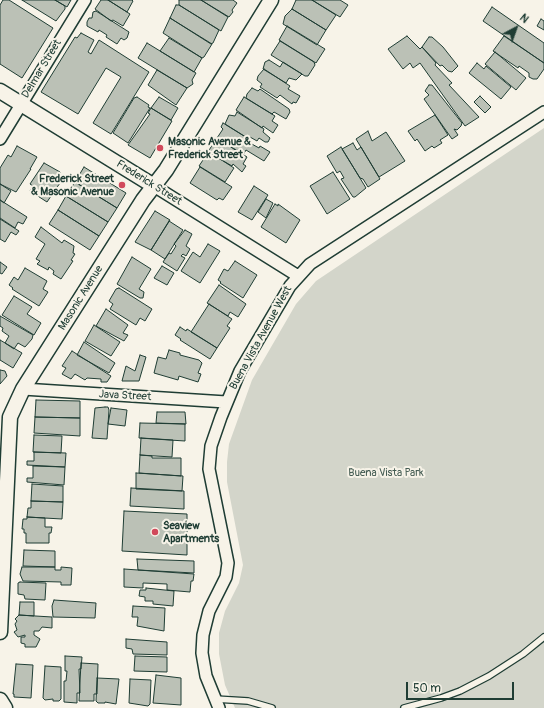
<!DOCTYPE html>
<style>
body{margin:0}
#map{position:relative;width:544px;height:708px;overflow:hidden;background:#f7f3e8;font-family:Pangolin,sans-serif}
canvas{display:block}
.north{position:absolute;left:496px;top:8px;width:40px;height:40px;-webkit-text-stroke:3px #f7f3e8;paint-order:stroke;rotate:41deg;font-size:11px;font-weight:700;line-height:16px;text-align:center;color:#1f3d34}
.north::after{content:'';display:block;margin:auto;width:14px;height:18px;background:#1f3d34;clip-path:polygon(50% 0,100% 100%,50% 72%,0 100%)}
.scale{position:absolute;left:406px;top:682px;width:108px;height:18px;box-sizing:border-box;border:2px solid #1f3d34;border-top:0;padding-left:5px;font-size:12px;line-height:14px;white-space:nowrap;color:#1f3d34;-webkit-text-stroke:3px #f7f3e8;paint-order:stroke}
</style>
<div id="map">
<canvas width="544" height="708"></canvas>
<div class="north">N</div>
<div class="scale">50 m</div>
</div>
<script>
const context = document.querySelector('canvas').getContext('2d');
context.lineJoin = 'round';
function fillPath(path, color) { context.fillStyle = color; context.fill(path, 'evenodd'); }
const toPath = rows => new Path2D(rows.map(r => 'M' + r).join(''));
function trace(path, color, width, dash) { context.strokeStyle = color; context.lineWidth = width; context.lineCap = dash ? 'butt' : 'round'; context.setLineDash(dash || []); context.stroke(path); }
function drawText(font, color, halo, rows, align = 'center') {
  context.font = font + ' Pangolin,sans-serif'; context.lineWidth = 4; context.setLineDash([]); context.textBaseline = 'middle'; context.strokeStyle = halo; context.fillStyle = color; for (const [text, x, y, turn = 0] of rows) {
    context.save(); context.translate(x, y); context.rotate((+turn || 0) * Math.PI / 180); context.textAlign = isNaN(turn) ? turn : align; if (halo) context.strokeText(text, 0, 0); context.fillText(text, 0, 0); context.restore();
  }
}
fillPath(toPath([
 [544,128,544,708,235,708,225,685,219,654,219,633,225,611,239,583,243,565,227,482,227,462,229,444,252,380,296,304,316,281]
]), '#d3d5ca');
const building = toPath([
 [3,0,9,0,53,28,22,78,0,64,0,5,3,0],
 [22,0,55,0,65,6,65,9,56,21,22,0],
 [55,0,71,0,67,7,55,0],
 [101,0,108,0,130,14,123,26,113,20,111,21,95,9,101,0],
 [108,0,132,0,133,1,127,12,108,0],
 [179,0,201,0,228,17,221,31,179,5,179,0],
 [201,0,233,0,237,3,232,10,233,12,229,17,201,0],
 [296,0,312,0,336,15,326,30,292,9,296,0],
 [312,0,340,0,348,5,340,17,312,0],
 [176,5,179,5,219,30,213,43,211,44,170,18,176,5],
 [492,7,544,43,544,63,483,21,492,7],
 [292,9,326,30,317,45,283,24,285,16,292,9],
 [96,11,129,32,127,38,124,40,121,38,117,44,106,37,107,35,99,30,98,32,87,26,87,22,89,18,92,18,93,12,96,11],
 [170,18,212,44,204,57,202,58,163,33,170,18],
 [541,19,544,21,544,30,537,26,541,19],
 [287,26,325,49,316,63,279,40,287,26],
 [81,33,94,40,88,52,91,54,99,40,149,72,111,134,93,123,121,77,106,68,78,114,41,92,75,37,77,38,81,33],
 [407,36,420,49,422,47,436,63,435,65,452,83,449,85,479,117,465,126,420,63,413,68,410,63,403,69,388,49,407,36],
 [504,36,544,63,544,69,537,79,533,79,529,77,529,73,519,66,518,68,493,51,504,36],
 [429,37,432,37,443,47,458,66,452,72,448,71,442,65,440,66,422,47,429,37],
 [169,38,202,58,194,72,160,51,169,38],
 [280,41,314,62,315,65,308,76,305,76,271,55,280,41],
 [147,43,196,73,192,80,193,84,187,88,138,58,147,43],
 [495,52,526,78,516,90,485,64,495,52],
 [269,60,280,67,283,62,302,74,296,80,289,78,286,83,263,69,265,62,269,60],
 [477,63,484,69,486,66,511,87,501,99,469,73,477,63],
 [264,69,290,86,288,89,300,96,296,103,293,102,292,104,280,95,277,98,260,87,262,84,257,80,258,76,264,69],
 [157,70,187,88,176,105,148,85,157,70],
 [429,85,432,85,462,123,461,126,457,130,454,129,458,135,452,139,424,99,429,95,425,91,429,85],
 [252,88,258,91,260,89,289,109,290,112,286,119,274,112,272,114,246,98,247,94,252,88],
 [480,96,491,107,485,113,474,102,480,96],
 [137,97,149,105,148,107,150,108,128,143,113,133,134,98,137,97],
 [159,97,178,108,171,120,151,108,159,97],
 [244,97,275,116,272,121,278,125,273,133,263,126,262,128,236,110,244,97],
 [151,108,172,121,150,158,128,145,150,114,148,113,151,108],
 [237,112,264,129,263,132,270,138,268,142,265,142,259,138,257,141,250,137,249,139,225,124,229,115,235,116,237,112],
 [435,115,448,135,440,140,442,143,434,148,432,146,425,151,417,139,415,141,408,131,435,115],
 [223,123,252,141,250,143,259,148,260,146,270,152,264,161,246,150,243,155,217,138,223,129,221,127,223,123],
 [368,131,372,141,386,132,405,161,379,177,356,139,368,131],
 [219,139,247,157,243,164,246,166,242,172,233,164,232,166,208,152,214,142,216,143,219,139],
 [353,143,357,150,361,147,380,179,368,187,363,179,360,178,342,149,353,143],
 [17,146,37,157,30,169,31,169,16,192,0,184,0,168,8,155,11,157,17,146],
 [341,147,366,188,355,197,353,197,341,179,344,178,340,171,337,173,327,156,341,147],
 [206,150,234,168,225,182,199,166,205,157,203,155,206,150],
 [44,163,60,172,62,180,47,202,30,191,33,186,30,184,44,163],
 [84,167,126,193,117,208,75,182,84,167],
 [200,167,232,187,223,200,219,198,217,200,190,183,200,167],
 [333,172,350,199,327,214,310,186,333,172],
 [75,182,117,208,108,222,66,196,75,182],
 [0,184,11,191,4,203,0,200,0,184],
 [254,186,268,195,252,220,238,212,254,186],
 [66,196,108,222,99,236,58,210,66,196],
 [266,199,273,203,266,218,258,212,266,199],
 [0,200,27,217,23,224,18,222,15,228,0,218,0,200],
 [275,204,278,206,278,204,300,220,286,243,261,227,275,204],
 [58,210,99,236,90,250,49,224,58,210],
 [155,211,170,220,151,250,135,242,155,211],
 [0,219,19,231,16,235,11,232,5,242,0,239,0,219],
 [169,221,183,230,165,259,151,250,169,221],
 [41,227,62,243,64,240,74,246,73,253,75,254,71,260,73,261,61,279,53,274,54,271,49,267,48,270,37,264,40,261,36,259,45,244,35,237,41,227],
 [185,230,192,234,186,246,190,249,186,256,183,254,181,256,185,258,177,271,163,262,169,253,171,254,176,246,174,244,185,230],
 [208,244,220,251,200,283,181,271,193,252,200,257,208,244],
 [132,257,151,269,139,289,144,292,143,298,140,298,117,284,132,257],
 [235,261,257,275,243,298,220,283,221,282,218,280,224,269,228,271,235,261],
 [0,262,7,267,2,274,0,273,0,262],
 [162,266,174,273,167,285,154,278,162,266],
 [25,268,47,281,43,289,48,292,39,306,12,289,13,288,9,285,14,277,18,280,25,268],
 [219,285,246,304,238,317,230,312,228,316,207,303,219,285],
 [119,288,152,309,145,321,140,318,136,325,110,309,113,304,109,301,116,289,119,288],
 [14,296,32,307,27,314,41,323,34,335,2,315,14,296],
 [209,304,232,319,227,326,230,328,217,348,191,332,209,304],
 [106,309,128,325,123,333,128,335,124,341,96,326,106,309],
 [0,316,33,335,32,339,25,347,18,343,14,349,5,343,9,336,2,331,3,328,0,326,0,316],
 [94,325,120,342,111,356,85,341,94,325],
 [180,327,186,331,187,329,217,348,210,359,180,340,181,339,175,335,180,327],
 [0,340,22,353,13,368,0,360,0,340],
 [84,342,115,363,109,373,77,355,84,342],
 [169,350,180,353,180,355,199,360,202,363,198,373,201,374,198,382,179,376,178,380,154,373,158,357,166,359,169,350],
 [72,351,111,376,107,382,101,382,101,379,87,378,85,380,75,374,71,379,62,374,66,368,62,366,72,351],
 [140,355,146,357,139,381,122,381,126,366,135,371,140,355],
 [0,370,5,371,7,376,0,384,0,370],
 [36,400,80,401,80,418,35,417,36,400],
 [105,407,108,407,109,410,107,439,92,438,95,408,105,407],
 [111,408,127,410,125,426,108,424,111,408],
 [157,412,185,412,186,424,156,423,157,412],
 [35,417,80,418,80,436,34,433,35,417],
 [140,423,185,424,185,441,139,438,140,423],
 [34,435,62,436,61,453,33,452,34,435],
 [141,438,173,440,172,457,140,455,141,438],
 [34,452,66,453,65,467,27,465,27,461,34,461,34,452],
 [140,455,152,456,152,458,181,458,181,476,139,473,140,455],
 [33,466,65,467,64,485,27,482,27,478,33,478,33,466],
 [136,473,183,476,182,491,136,489,136,473],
 [32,484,63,486,63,502,31,501,32,484],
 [131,488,184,491,184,509,130,506,131,488],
 [31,501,63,502,62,519,27,517,28,508,31,508,31,501],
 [124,511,187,514,187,555,122,551,124,511],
 [27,517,45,518,45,527,52,527,51,533,49,533,49,543,26,543,26,533,24,533,24,529,22,529,23,519,27,519,27,517],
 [24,550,55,551,55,567,23,566,24,550],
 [137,559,194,561,194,573,138,570,137,559],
 [22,567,55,567,55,570,61,570,61,567,72,568,71,585,61,585,61,582,23,581,20,574,22,567],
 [124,569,194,574,193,581,191,581,190,592,167,590,167,584,143,583,143,588,124,587,124,569],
 [20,582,46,583,45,600,25,599,24,595,18,594,18,583,20,582],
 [146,588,174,591,173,606,153,604,153,601,145,601,145,597,139,596,140,590,146,590,146,588],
 [54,600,96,603,95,618,53,617,52,606,54,600],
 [20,602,34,602,34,616,19,615,20,602],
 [133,606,165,608,164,631,137,626,138,617,132,617,133,606],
 [19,615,52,617,52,628,42,627,39,631,34,631,34,635,40,639,36,647,25,647,25,644,21,643,21,637,25,637,25,635,18,637,14,632,17,630,15,624,17,621,15,619,19,615],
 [126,639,167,642,167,655,133,654,132,649,126,648,126,639],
 [65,656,82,657,81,669,79,669,80,693,77,693,77,703,64,702,64,681,66,681,67,671,65,671,65,656],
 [135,656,167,657,167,672,134,671,135,656],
 [81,663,98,664,97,694,94,694,94,701,79,701,81,663],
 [16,664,33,665,31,698,14,697,14,694,13,694,16,664],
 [45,666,61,667,61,699,59,701,53,701,53,699,45,700,43,698,45,666],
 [156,675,181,678,181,705,153,703,156,675],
 [97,678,119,679,116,704,105,702,105,703,98,703,96,701,97,678],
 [130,679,151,680,150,704,148,706,129,703,130,679]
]);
fillPath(building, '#bbc1b6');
trace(building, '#1f3d34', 1);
const service = toPath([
 [215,699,248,701,272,708],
 [404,708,441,698,460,691,489,676,523,654,544,637]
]);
const minor = toPath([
 [0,139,85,0],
 [154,186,298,276],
 [23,389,226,402],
 [219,708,206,676,202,653,203,635,209,611,226,577,228,563,209,469,211,446,221,417,240,371,290,286,310,264,544,112]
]);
const tertiary = toPath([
 [0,91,154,186],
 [0,632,10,417,23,389,143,200,166,170,271,0],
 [0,700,5,708]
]);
trace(service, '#1f3d34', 8);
trace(minor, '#1f3d34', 14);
trace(tertiary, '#1f3d34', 17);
trace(service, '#f7f3e8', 5.5);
trace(minor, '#f7f3e8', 11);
trace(tertiary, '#f7f3e8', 14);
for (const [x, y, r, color] of [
 [160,148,4,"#d1495b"],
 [122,185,4,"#d1495b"],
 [155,532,4,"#d1495b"]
]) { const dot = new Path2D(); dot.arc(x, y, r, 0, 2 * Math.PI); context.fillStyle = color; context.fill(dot); trace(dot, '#f7f3e8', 1.5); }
drawText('11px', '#1f3d34', '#f7f3e8', [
 ["Delmar Street",42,69,-59],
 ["Frederick Street",149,183,32],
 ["Masonic Avenue",81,298,-58],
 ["Buena Vista Avenue West",261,338,-61],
 ["Java Street",125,396,3]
]);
drawText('bold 11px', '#1f3d34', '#f7f3e8', [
 ["Masonic Avenue &",168,142],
 ["Frederick Street",168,155],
 ["Frederick Street",114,179,"right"],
 ["& Masonic Avenue",114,192,"right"],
 ["Seaview",163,526],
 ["Apartments",163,539]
], 'left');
drawText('11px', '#435b52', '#f7f3e8', [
 ["Buena Vista Park",386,473]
]);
</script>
